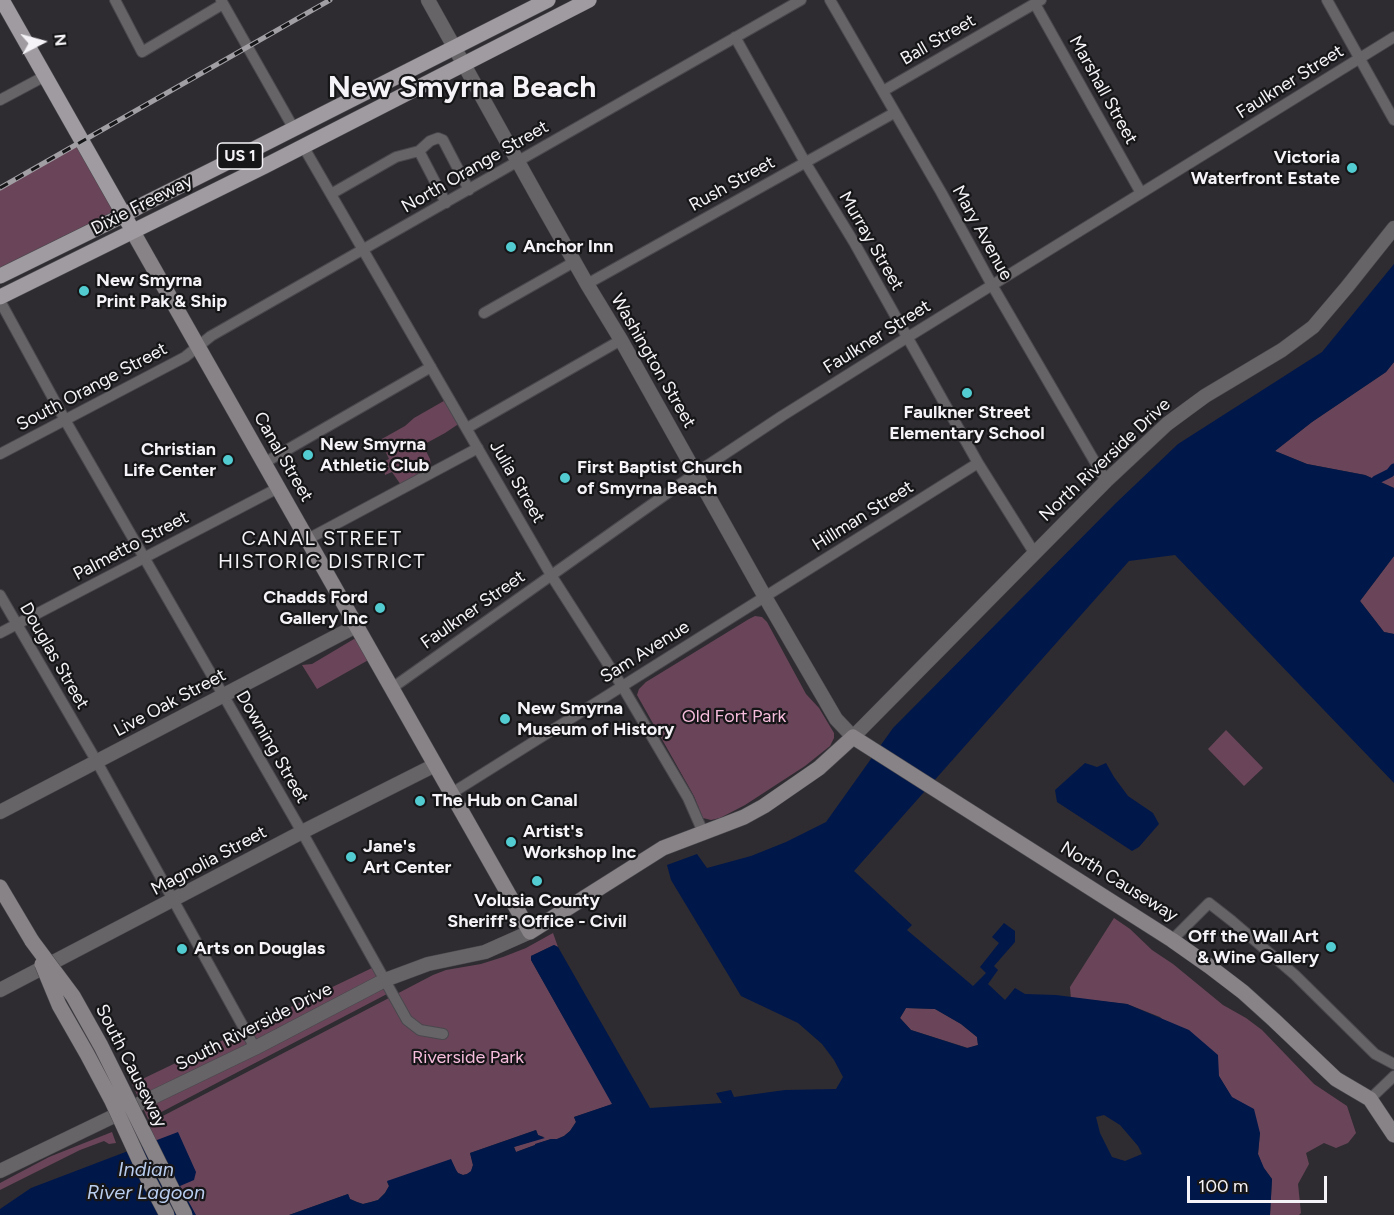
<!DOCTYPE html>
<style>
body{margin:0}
#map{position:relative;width:1394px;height:1215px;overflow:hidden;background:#2e2c31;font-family:Figtree,sans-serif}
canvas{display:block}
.north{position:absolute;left:12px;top:12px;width:60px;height:60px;-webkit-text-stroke:4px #161517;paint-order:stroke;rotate:84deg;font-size:16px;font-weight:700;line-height:24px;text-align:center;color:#f5f3f7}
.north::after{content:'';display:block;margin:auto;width:21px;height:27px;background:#f5f3f7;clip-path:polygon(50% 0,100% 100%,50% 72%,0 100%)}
.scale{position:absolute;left:1187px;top:1176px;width:140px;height:27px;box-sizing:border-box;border:3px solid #f5f3f7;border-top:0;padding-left:8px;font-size:18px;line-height:21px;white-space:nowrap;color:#f5f3f7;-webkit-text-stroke:4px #161517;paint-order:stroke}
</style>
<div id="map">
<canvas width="1394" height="1215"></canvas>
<div class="north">N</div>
<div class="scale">100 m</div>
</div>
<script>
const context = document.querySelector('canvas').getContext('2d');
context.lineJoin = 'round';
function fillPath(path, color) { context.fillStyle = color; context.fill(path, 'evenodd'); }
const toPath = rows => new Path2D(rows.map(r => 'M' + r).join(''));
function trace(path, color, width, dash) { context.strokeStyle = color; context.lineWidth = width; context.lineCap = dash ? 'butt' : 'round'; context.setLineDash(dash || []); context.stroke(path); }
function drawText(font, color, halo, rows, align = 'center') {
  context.font = font + ' Figtree,sans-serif'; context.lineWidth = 4.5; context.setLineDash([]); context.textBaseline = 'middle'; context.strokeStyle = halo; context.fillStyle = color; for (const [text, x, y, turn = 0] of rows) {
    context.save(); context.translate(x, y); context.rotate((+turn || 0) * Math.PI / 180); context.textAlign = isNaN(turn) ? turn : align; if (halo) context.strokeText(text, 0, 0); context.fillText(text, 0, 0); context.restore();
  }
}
fillPath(toPath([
 [82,141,124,215,0,276,0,188],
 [1394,362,1394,488,1365,475,1307,464,1275,451,1312,422,1386,372],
 [449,398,463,421,445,433,423,445,430,459,432,473,403,488,392,472,385,475,383,462,389,459,380,440,405,426,414,418],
 [1394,556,1394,634,1384,632,1360,601],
 [755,616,762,617,767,622,806,694,819,708,834,733,834,738,830,746,805,766,745,805,720,818,711,820,703,818,694,796,637,695,639,689,646,682,749,619],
 [354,639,360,641,372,658,317,689,302,665,312,664],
 [1226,730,1263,768,1244,786,1208,749],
 [1114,918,1130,929,1152,950,1173,964,1223,1005,1246,1018,1262,1030,1314,1084,1347,1106,1356,1133,1348,1143,1336,1148,1324,1143,1306,1153,1309,1164,1298,1184,1301,1213,1299,1215,1270,1215,1272,1179,1263,1167,1258,1154,1260,1133,1232,1098,1219,1076,1160,1017,1127,1004,1080,999,1071,1000,1070,987],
 [553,933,558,947,554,945,531,956,531,960,613,1104,574,1117,576,1122,570,1131,564,1136,557,1139,551,1139,536,1144,535,1145,516,1152,514,1147,544,1137,538,1135,536,1130,470,1153,473,1165,471,1172,467,1174,463,1175,458,1173,456,1170,451,1160,387,1182,389,1186,385,1193,378,1200,371,1202,363,1204,357,1202,350,1199,348,1194,289,1215,176,1215,136,1130,433,975,446,970,481,964,503,957,526,948],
 [372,968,378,979,257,1041,249,1027],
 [383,987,387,994,148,1119,143,1108],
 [906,1008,935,1009,961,1024,977,1037,978,1045,968,1048,911,1030,900,1018],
 [240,1032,248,1046,139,1099,132,1084],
 [112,1132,116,1143,109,1144,104,1141,80,1150,0,1190,0,1183,49,1157]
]), '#6a455a');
fillPath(toPath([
 [1394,264,1394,362,1386,372,1312,422,1275,451,1307,464,1365,475,1394,488,1394,556,1360,601,1384,632,1394,634,1394,783,1175,555,1129,561,854,871,912,925,907,930,973,986,986,973,980,967,999,943,992,937,1004,923,1015,931,1015,942,994,966,998,970,988,984,1005,1000,1015,988,1025,994,1056,995,1127,1004,1189,1030,1218,1055,1219,1076,1232,1097,1254,1109,1260,1133,1258,1154,1264,1168,1272,1179,1270,1215,289,1215,348,1194,350,1199,357,1202,363,1204,371,1202,378,1200,385,1193,389,1186,387,1181,451,1159,456,1170,458,1173,463,1175,467,1174,471,1171,473,1165,470,1153,536,1130,538,1135,545,1138,514,1147,516,1152,535,1145,535,1144,551,1139,557,1139,564,1136,570,1131,576,1122,574,1117,612,1104,531,960,531,956,554,945,558,947,650,1108,722,1103,716,1093,731,1090,734,1097,785,1090,836,1089,843,1077,834,1060,822,1044,798,1023,741,996,671,880,667,865,697,854,707,868,751,856,786,842,826,822,893,728,1116,503,1178,444,1322,352],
 [906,1008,935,1009,961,1024,977,1037,978,1045,967,1048,911,1030,900,1018],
 [1104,1115,1120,1125,1138,1146,1142,1154,1125,1161,1112,1157,1100,1133,1096,1117],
 [1085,763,1097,767,1106,763,1114,777,1128,796,1153,813,1159,824,1139,847,1132,851,1057,802,1055,790],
 [178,1132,196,1172,194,1180,180,1186,196,1215,0,1215,0,1209,31,1188]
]), '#00174a');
trace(toPath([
 [1376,480,1390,473,1394,468]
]), '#00174a', 9);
const minor = toPath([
 [115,0,142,52,223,4],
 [221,0,294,129],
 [830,0,941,192,992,285,1106,481],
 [1327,0,1394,120],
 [1035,4,1141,193],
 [735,37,805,162,855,244,978,463,1035,554],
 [883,91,1041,0],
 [0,100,45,76],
 [303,146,551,575,622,686,688,798,703,832],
 [419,151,430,141,438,138,443,140,469,190],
 [331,194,396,157,419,151,446,203],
 [587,284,894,113],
 [0,301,65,420,302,832,407,1020,420,1030,443,1034],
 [484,313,574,262],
 [467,428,621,340],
 [0,454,185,357,211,336,801,0],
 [264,463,431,367],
 [308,539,478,448],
 [0,595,97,762,255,1048],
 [0,633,278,488],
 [392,688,696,473,782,416,908,337,1394,37],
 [452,793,978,463],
 [1172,940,1209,903,1232,921,1295,975,1375,1054,1394,1064],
 [1370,1099,1394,1076]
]);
const tertiary = toPath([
 [428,0,541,203,587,284,621,340,765,597,836,719,853,737,1106,481,1167,424,1205,396,1282,350,1313,327,1347,287,1394,228],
 [0,812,356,626],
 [0,990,302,832,435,765],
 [0,1171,255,1048,385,980,428,964,485,952,530,932]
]);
const secondary = toPath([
 [133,232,530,932,663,848,726,824,744,817,764,806,819,768,853,737,1172,940,1209,966,1243,992,1274,1020,1336,1079,1370,1099,1394,1135],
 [0,887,32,941]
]);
const primary = toPath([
 [2,0,129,224],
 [0,276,124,215,144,204,254,149,548,0],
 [0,297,265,166,589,0]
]);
trace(minor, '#4a484d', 12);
trace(tertiary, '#4a484d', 15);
trace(secondary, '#4a484d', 16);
trace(primary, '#4a484d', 16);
trace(minor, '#676467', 10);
trace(tertiary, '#676467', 14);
trace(secondary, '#878387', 15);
trace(primary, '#9f9ba0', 15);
const rail = toPath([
 [0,188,330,0]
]);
trace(rail, '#a19fa4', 5);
trace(rail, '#161517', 3, [9]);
const secondaryBridge = toPath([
 [32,941,73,996,101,1046,185,1215],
 [42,964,59,1005,87,1054,112,1101,148,1179,167,1215]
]);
trace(secondaryBridge, '#4a484d', 16, []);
trace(secondaryBridge, '#878387', 15);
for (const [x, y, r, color] of [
 [1352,168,6,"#52ccd0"],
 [511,247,6,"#52ccd0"],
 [84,291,6,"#52ccd0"],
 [967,393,6,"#52ccd0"],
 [308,455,6,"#52ccd0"],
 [228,460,6,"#52ccd0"],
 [565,478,6,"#52ccd0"],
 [380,608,6,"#52ccd0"],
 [505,719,6,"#52ccd0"],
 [420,801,6,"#52ccd0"],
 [511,842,6,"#52ccd0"],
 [351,857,6,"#52ccd0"],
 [537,881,6,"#52ccd0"],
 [1331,947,6,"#52ccd0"],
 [182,949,6,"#52ccd0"]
]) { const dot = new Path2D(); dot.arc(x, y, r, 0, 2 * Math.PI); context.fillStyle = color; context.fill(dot); trace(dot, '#161517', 2); }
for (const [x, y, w] of [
 [240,156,45]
]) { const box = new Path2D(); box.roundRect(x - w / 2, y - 13, w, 26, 4.5); context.fillStyle = '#161517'; context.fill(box); trace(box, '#f5f3f7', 1.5); }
drawText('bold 16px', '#f5f3f7', null, [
 ["US 1",240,156]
]);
drawText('18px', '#f5f3f7', '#161517', [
 ["Ball Street",938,40,-30],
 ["Faulkner Street",1290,82,-32],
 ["Marshall Street",1103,90,61],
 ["North Orange Street",475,167,-30],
 ["Rush Street",732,184,-29],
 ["Dixie Freeway",142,205,-27],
 ["Mary Avenue",982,233,61],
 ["Murray Street",871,241,60],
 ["Faulkner Street",877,337,-32],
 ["Washington Street",653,361,60],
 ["South Orange Street",92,387,-28],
 ["Canal Street",283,457,60],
 ["North Riverside Drive",1105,460,-43],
 ["Julia Street",517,482,60],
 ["Hillman Street",863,516,-32],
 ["Palmetto Street",131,546,-28],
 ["Faulkner Street",473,610,-35],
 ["Sam Avenue",645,652,-32],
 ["Douglas Street",54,656,60],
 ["Live Oak Street",170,703,-28],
 ["Downing Street",272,747,60],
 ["Magnolia Street",209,861,-28],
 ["North Causeway",1119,882,32],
 ["South Riverside Drive",254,1027,-27],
 ["South Causeway",131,1066,63]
]);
drawText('bold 18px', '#f5f3f7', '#161517', [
 ["Victoria",1340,158,"right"],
 ["Waterfront Estate",1340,179,"right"],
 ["Anchor Inn",523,247],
 ["New Smyrna",96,281],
 ["Print Pak & Ship",96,302],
 ["Faulkner Street",967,413,"center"],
 ["Elementary School",967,434,"center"],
 ["New Smyrna",320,445],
 ["Athletic Club",320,466],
 ["Christian",216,450,"right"],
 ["Life Center",216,471,"right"],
 ["First Baptist Church",577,468],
 ["of Smyrna Beach",577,489],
 ["Chadds Ford",368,598,"right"],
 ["Gallery Inc",368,619,"right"],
 ["New Smyrna",517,709],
 ["Museum of History",517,730],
 ["The Hub on Canal",432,801],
 ["Artist's",523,832],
 ["Workshop Inc",523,853],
 ["Jane's",363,847],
 ["Art Center",363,868],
 ["Volusia County",537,901,"center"],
 ["Sheriff's Office - Civil",537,922,"center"],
 ["Off the Wall Art",1319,937,"right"],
 ["& Wine Gallery",1319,958,"right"],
 ["Arts on Douglas",194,949]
], 'left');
drawText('18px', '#f7bddd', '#161517', [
 ["Old Fort Park",734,717],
 ["Riverside Park",468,1058]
]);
context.letterSpacing = '1.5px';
drawText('20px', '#f5f3f7', '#161517', [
 ["CANAL STREET",322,539],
 ["HISTORIC DISTRICT",322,562]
]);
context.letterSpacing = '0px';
drawText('italic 20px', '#b9cdef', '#161517', [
 ["Indian",146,1170],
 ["River Lagoon",146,1193]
]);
drawText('bold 30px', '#f5f3f7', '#161517', [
 ["New Smyrna Beach",462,88]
]);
</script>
